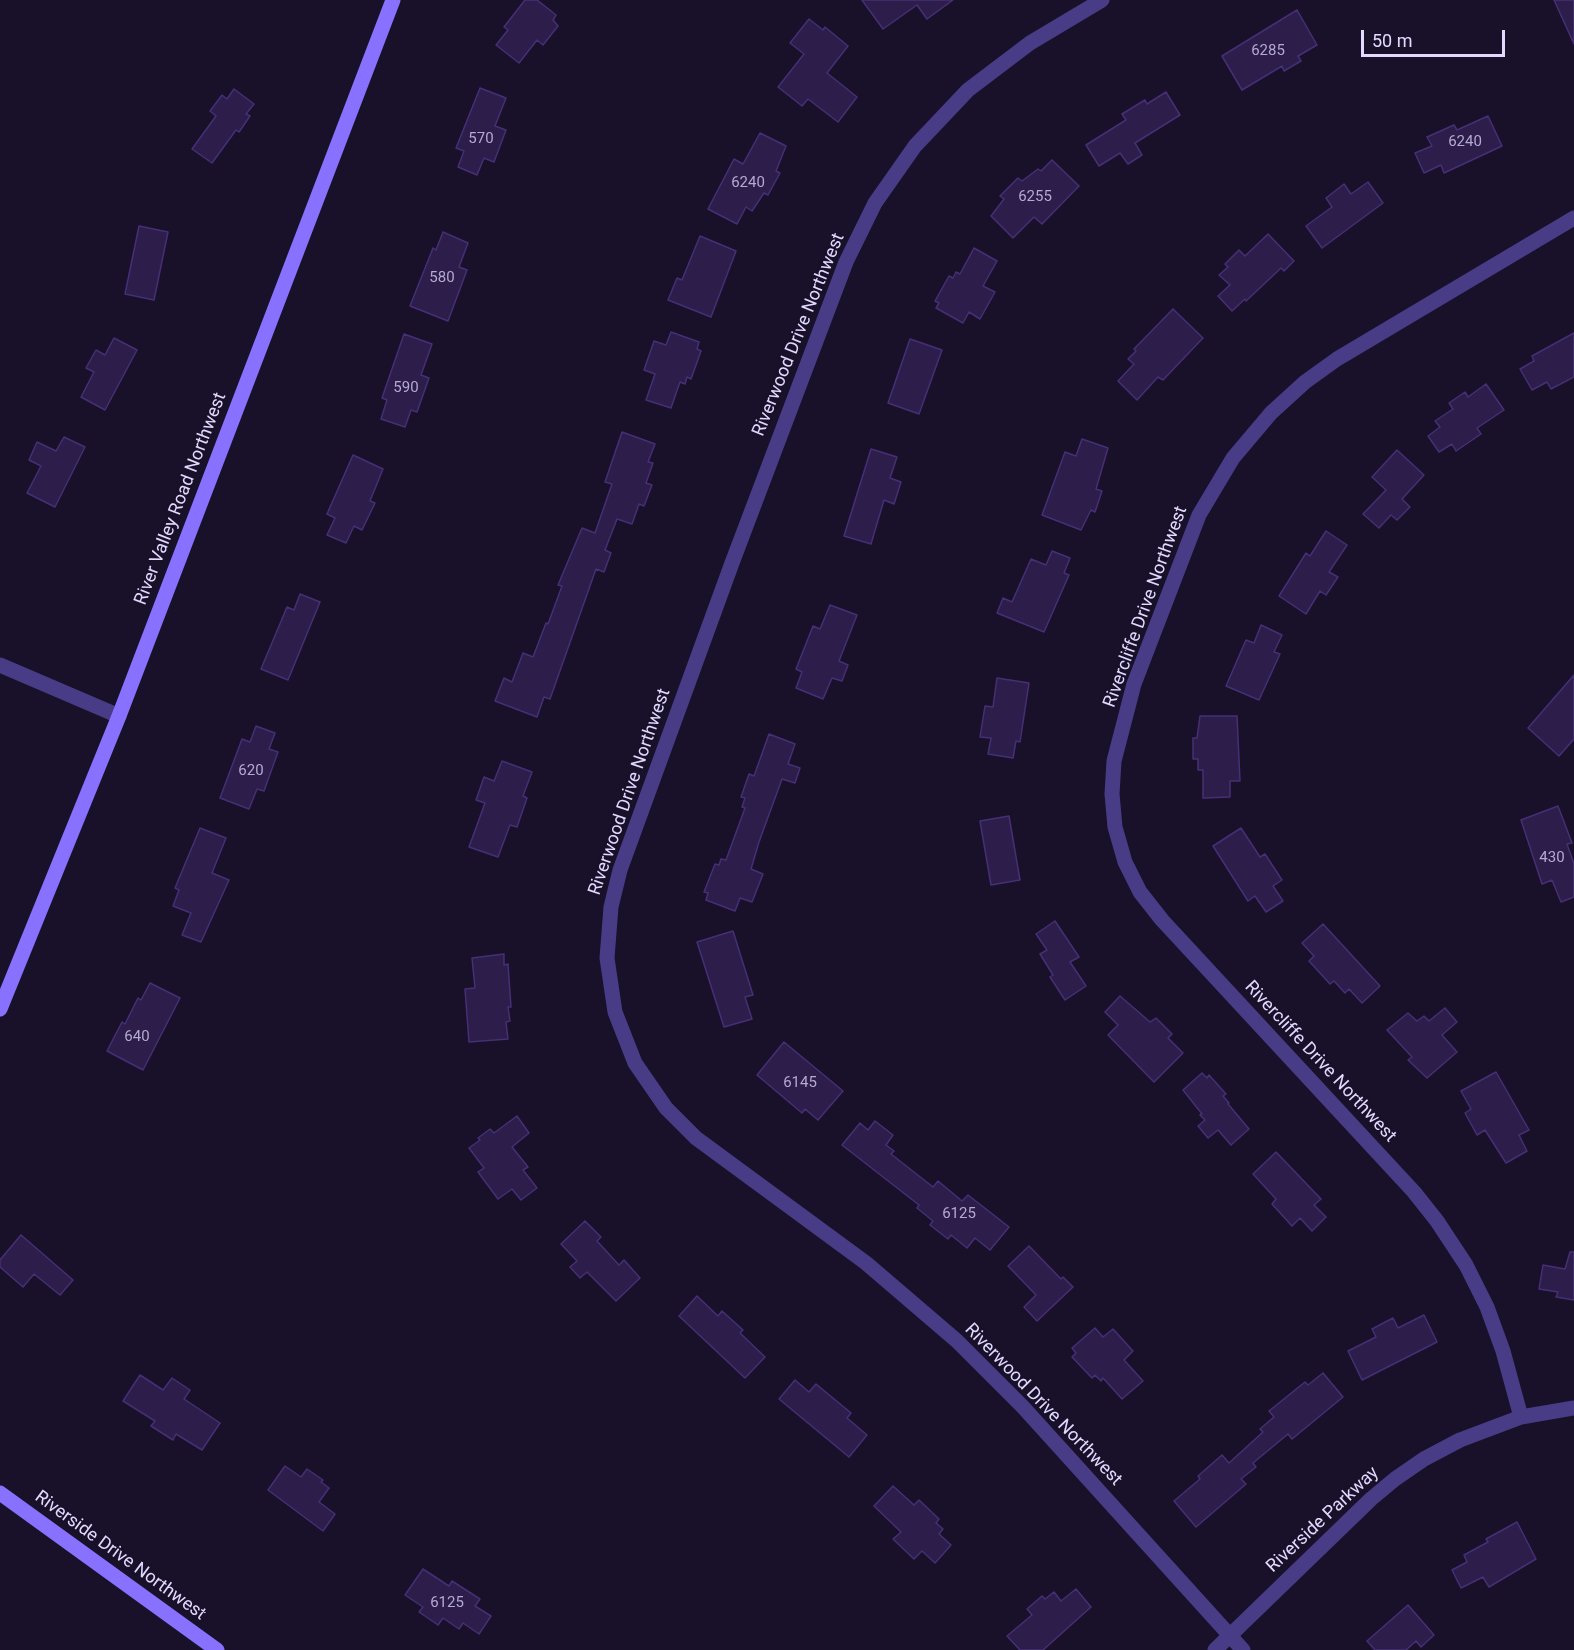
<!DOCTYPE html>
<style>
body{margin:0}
#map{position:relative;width:1574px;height:1650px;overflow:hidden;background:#181129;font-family:Roboto,sans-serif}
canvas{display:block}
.scale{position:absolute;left:1361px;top:30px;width:144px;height:27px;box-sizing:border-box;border:3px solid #e2d9ff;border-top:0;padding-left:8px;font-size:18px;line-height:21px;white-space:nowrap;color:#e2d9ff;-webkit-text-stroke:4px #181129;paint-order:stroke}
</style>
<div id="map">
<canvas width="1574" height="1650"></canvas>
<div class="scale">50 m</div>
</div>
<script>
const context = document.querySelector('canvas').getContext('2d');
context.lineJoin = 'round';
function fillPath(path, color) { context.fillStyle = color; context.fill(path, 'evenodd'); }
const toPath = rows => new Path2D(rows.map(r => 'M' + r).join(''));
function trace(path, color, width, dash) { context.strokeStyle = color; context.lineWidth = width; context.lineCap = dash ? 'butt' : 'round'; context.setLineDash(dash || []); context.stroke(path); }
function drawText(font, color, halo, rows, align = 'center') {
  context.font = font + ' Roboto,sans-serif'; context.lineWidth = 4.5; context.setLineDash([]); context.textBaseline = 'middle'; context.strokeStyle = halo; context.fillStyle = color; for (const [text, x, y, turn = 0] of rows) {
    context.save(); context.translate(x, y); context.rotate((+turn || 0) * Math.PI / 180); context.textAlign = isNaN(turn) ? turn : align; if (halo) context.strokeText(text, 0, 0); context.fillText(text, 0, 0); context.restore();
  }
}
const building = toPath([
 [525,0,537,0,556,15,553,20,558,26,543,45,537,40,519,63,496,45,508,30,504,27,525,0],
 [862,0,953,0,927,19,917,5,883,29,862,0],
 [1554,0,1574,0,1574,44,1554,0],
 [1297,10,1317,45,1298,56,1301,61,1284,71,1282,66,1242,90,1222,56,1297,10],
 [809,19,823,30,825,27,848,46,827,73,857,97,838,122,808,99,802,106,778,87,804,54,790,43,809,19],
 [480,88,506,98,495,126,506,130,494,162,484,158,477,175,458,167,464,151,456,148,480,88],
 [234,89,254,104,246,114,250,116,239,132,236,130,212,163,192,149,216,116,210,111,222,95,227,99,234,89],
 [1166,92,1180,115,1135,143,1142,155,1128,164,1120,153,1099,166,1086,145,1126,120,1122,114,1145,100,1147,104,1166,92],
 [1488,116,1502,146,1444,173,1441,165,1424,173,1415,153,1432,146,1427,137,1454,125,1457,130,1488,116],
 [760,133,786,146,776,171,780,173,768,195,764,193,752,211,746,207,737,224,708,209,734,159,743,164,760,133],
 [1052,160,1079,186,1042,224,1034,217,1013,238,991,216,1004,199,1000,196,1018,178,1022,181,1038,169,1041,171,1052,160],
 [1368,182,1383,203,1322,248,1306,226,1332,207,1326,198,1344,184,1351,194,1368,182],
 [139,226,168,232,154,300,125,294,139,226],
 [443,232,468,243,459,267,467,270,448,321,410,306,433,248,436,250,443,232],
 [1268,234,1294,261,1284,271,1281,268,1246,301,1245,299,1232,311,1218,296,1230,285,1219,275,1228,267,1225,264,1239,250,1245,256,1268,234],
 [700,236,736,251,711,317,668,300,677,278,682,280,700,236],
 [974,248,997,261,983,286,995,292,980,319,969,312,963,323,936,308,939,303,935,301,949,276,953,278,956,272,960,274,974,248],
 [1173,309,1203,338,1163,380,1158,377,1137,400,1118,381,1134,364,1128,359,1136,351,1134,349,1173,309],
 [671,332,699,342,697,349,701,351,691,379,687,377,685,384,680,382,671,408,646,400,655,374,644,370,654,341,666,345,671,332],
 [1574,333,1574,377,1551,389,1547,382,1532,390,1520,369,1534,361,1532,356,1574,333],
 [404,334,432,344,421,375,429,378,417,412,411,410,405,427,381,419,387,400,382,398,404,334],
 [114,338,137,350,105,410,81,397,94,372,86,368,96,350,105,355,114,338],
 [910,339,942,350,919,414,888,403,910,339],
 [1486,384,1504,410,1477,428,1481,434,1456,451,1452,444,1439,452,1428,436,1440,427,1435,421,1453,409,1449,403,1465,392,1468,397,1486,384],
 [622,432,655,444,648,462,653,463,646,483,652,485,644,506,639,504,632,524,617,519,605,550,611,553,604,572,596,569,550,699,544,697,537,717,495,701,504,678,512,682,523,653,533,657,546,623,548,624,562,586,558,585,582,528,595,533,612,484,605,482,622,432],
 [64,437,85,447,55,507,27,493,41,466,29,460,37,442,56,451,64,437],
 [1082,439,1108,448,1096,489,1102,491,1095,512,1091,510,1081,530,1042,515,1065,452,1076,456,1082,439],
 [871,449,897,457,890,478,901,482,894,504,884,500,871,544,844,536,871,449],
 [1397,450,1424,475,1402,499,1410,507,1397,520,1391,515,1379,528,1363,514,1386,490,1372,477,1397,450],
 [353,455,383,469,370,501,375,503,362,530,354,526,346,543,327,535,335,518,327,514,353,455],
 [1326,531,1347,545,1329,572,1338,577,1326,595,1320,591,1306,614,1279,596,1306,553,1310,556,1326,531],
 [1052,551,1070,558,1064,573,1069,575,1044,632,997,613,1003,598,1012,602,1031,559,1046,565,1052,551],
 [300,594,320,602,288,680,261,669,287,607,294,610,300,594],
 [830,605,857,615,839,661,848,665,842,681,832,678,823,699,796,688,802,672,796,669,813,626,820,629,830,605],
 [1261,625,1282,635,1274,652,1280,654,1259,700,1226,686,1246,640,1254,643,1261,625],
 [1574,675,1574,739,1559,756,1528,728,1574,675],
 [997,678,1029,683,1020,742,1016,741,1013,758,988,754,991,738,980,737,985,706,993,707,997,678],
 [1200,716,1237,716,1240,781,1230,781,1230,797,1203,798,1203,770,1198,770,1198,759,1193,759,1193,738,1197,738,1200,716],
 [256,726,275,733,269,749,278,752,264,791,257,789,249,809,220,798,242,739,250,742,256,726],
 [769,734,795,744,788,764,800,768,795,783,782,779,759,842,751,869,763,874,752,902,740,898,735,911,706,900,708,893,704,892,715,864,719,865,721,859,726,860,745,808,742,807,745,798,741,797,749,774,754,776,769,734],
 [502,761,532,772,523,796,527,798,517,827,510,825,498,857,469,847,485,803,476,800,484,777,494,781,502,761],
 [1558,806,1572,843,1567,844,1574,864,1574,897,1561,902,1552,880,1542,884,1521,820,1558,806],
 [1009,816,1020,880,991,885,980,821,1009,816],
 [200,828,226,838,212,873,229,880,201,942,182,935,191,913,173,906,179,890,175,888,200,828],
 [1241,828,1260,857,1265,854,1282,880,1273,886,1283,901,1266,912,1255,896,1248,901,1213,846,1241,828],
 [1055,921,1079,957,1070,962,1086,986,1065,1000,1050,977,1053,975,1040,954,1047,950,1036,934,1055,921],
 [1323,924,1380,986,1362,1003,1349,989,1345,993,1334,981,1330,984,1309,961,1314,956,1302,943,1323,924],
 [733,931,753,995,745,997,752,1019,724,1027,697,942,733,931],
 [504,954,504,965,508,964,511,1007,508,1007,510,1021,506,1022,508,1039,469,1042,465,989,475,988,472,958,504,954],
 [150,983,180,998,143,1070,107,1051,122,1022,125,1024,138,998,141,1000,150,983],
 [1120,996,1150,1022,1156,1018,1172,1034,1168,1038,1183,1053,1154,1082,1108,1035,1118,1025,1105,1012,1120,996],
 [1445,1008,1457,1022,1442,1035,1457,1052,1427,1078,1408,1060,1412,1057,1387,1030,1408,1013,1417,1021,1424,1016,1429,1021,1445,1008],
 [784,1042,843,1091,818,1120,805,1109,802,1113,757,1075,784,1042],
 [1496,1072,1529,1130,1519,1135,1527,1151,1506,1163,1485,1130,1477,1135,1465,1113,1471,1109,1461,1091,1496,1072],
 [1202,1073,1207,1078,1209,1075,1226,1094,1223,1096,1229,1103,1228,1104,1249,1129,1231,1145,1218,1130,1208,1138,1198,1126,1205,1120,1200,1115,1202,1114,1183,1090,1202,1073],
 [517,1116,529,1133,512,1147,528,1167,523,1170,537,1188,521,1200,512,1189,498,1199,478,1172,484,1168,469,1148,480,1140,478,1138,490,1129,494,1133,517,1116],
 [875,1121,893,1135,886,1145,894,1151,891,1154,933,1187,938,1181,962,1201,968,1195,1009,1227,990,1250,975,1238,967,1248,951,1235,948,1239,930,1225,933,1221,917,1208,919,1205,842,1145,860,1123,868,1130,875,1121],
 [1276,1152,1321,1199,1314,1205,1326,1217,1312,1231,1300,1218,1292,1226,1272,1204,1276,1199,1253,1174,1276,1152],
 [585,1221,601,1237,597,1241,619,1265,624,1260,640,1278,616,1301,587,1272,580,1278,570,1267,577,1261,561,1244,585,1221],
 [21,1235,73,1280,60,1295,34,1274,23,1287,0,1267,0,1260,21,1235],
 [1029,1246,1061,1279,1063,1277,1073,1287,1037,1321,1024,1307,1036,1295,1008,1266,1029,1246],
 [1570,1252,1574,1252,1574,1300,1556,1297,1558,1292,1539,1289,1543,1265,1565,1269,1570,1252],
 [697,1296,718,1316,722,1311,743,1330,740,1333,765,1357,745,1378,679,1316,697,1296],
 [1424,1315,1437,1342,1362,1380,1348,1351,1376,1337,1372,1329,1393,1318,1398,1328,1424,1315],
 [1095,1328,1103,1337,1113,1329,1133,1351,1124,1360,1143,1381,1122,1399,1103,1378,1101,1381,1095,1375,1092,1378,1072,1357,1076,1353,1072,1348,1095,1328],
 [1323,1373,1343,1397,1292,1439,1288,1434,1253,1463,1256,1467,1241,1479,1246,1484,1196,1527,1174,1501,1200,1479,1198,1476,1222,1455,1229,1463,1263,1432,1260,1429,1274,1417,1269,1411,1305,1382,1308,1385,1323,1373],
 [140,1375,163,1390,172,1378,190,1390,184,1399,220,1423,202,1450,176,1434,173,1440,151,1426,155,1421,123,1401,140,1375],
 [795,1380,809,1392,816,1384,851,1413,847,1418,867,1435,849,1457,779,1399,795,1380],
 [285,1466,301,1477,307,1469,323,1480,321,1482,329,1488,319,1502,335,1514,323,1531,268,1490,285,1466],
 [893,1486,914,1505,919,1500,939,1519,936,1523,943,1529,939,1534,951,1545,935,1563,922,1551,914,1559,893,1539,901,1532,874,1506,893,1486],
 [1517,1522,1536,1559,1489,1587,1483,1577,1461,1588,1452,1570,1467,1562,1464,1555,1488,1542,1486,1539,1517,1522],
 [423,1569,449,1586,452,1581,480,1599,475,1606,491,1616,479,1634,463,1623,459,1629,443,1618,438,1625,419,1612,423,1607,405,1595,423,1569],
 [1076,1589,1091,1607,1043,1650,1020,1650,1007,1636,1032,1615,1027,1609,1042,1596,1045,1599,1054,1592,1061,1601,1076,1589],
 [1408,1605,1434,1635,1421,1647,1416,1641,1406,1650,1375,1650,1367,1641,1408,1605]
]);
fillPath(building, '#2c1d4a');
trace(building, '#462f76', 1.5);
trace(toPath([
 [1102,0,1030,43,968,90,915,146,875,203,846,262,732,563,620,870,611,907,607,958,615,1012,635,1063,666,1108,696,1138,866,1263,957,1341,1023,1407,1243,1650],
 [0,665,119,716],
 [1521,1417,1503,1351,1487,1307,1466,1265,1437,1221,1414,1192,1162,920,1140,892,1125,862,1115,827,1112,794,1114,761,1134,684,1199,515,1233,458,1271,413,1305,382,1337,359,1574,218],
 [1215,1650,1371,1499,1395,1479,1424,1459,1460,1440,1521,1417,1574,1408]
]), '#493c87', 15);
trace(toPath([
 [0,1009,119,716,393,0],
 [0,1493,217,1650]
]), '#8771fe', 15);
drawText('15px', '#b4aad2', null, [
 ["6285",1268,51],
 ["570",481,139],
 ["6240",1465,142],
 ["6240",748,183],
 ["6255",1035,197],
 ["580",442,278],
 ["590",406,388],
 ["620",251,771],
 ["430",1552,858],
 ["640",137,1037],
 ["6145",800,1083],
 ["6125",959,1214],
 ["6125",447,1603]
]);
drawText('18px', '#e2d9ff', '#181129', [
 ["Riverwood Drive Northwest",799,335,-68],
 ["River Valley Road Northwest",181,499,-69],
 ["Rivercliffe Drive Northwest",1146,607,-70],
 ["Riverwood Drive Northwest",630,792,-71],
 ["Rivercliffe Drive Northwest",1320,1062,47],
 ["Riverwood Drive Northwest",1043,1405,46],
 ["Riverside Parkway",1323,1520,-43],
 ["Riverside Drive Northwest",120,1556,36]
]);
</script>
